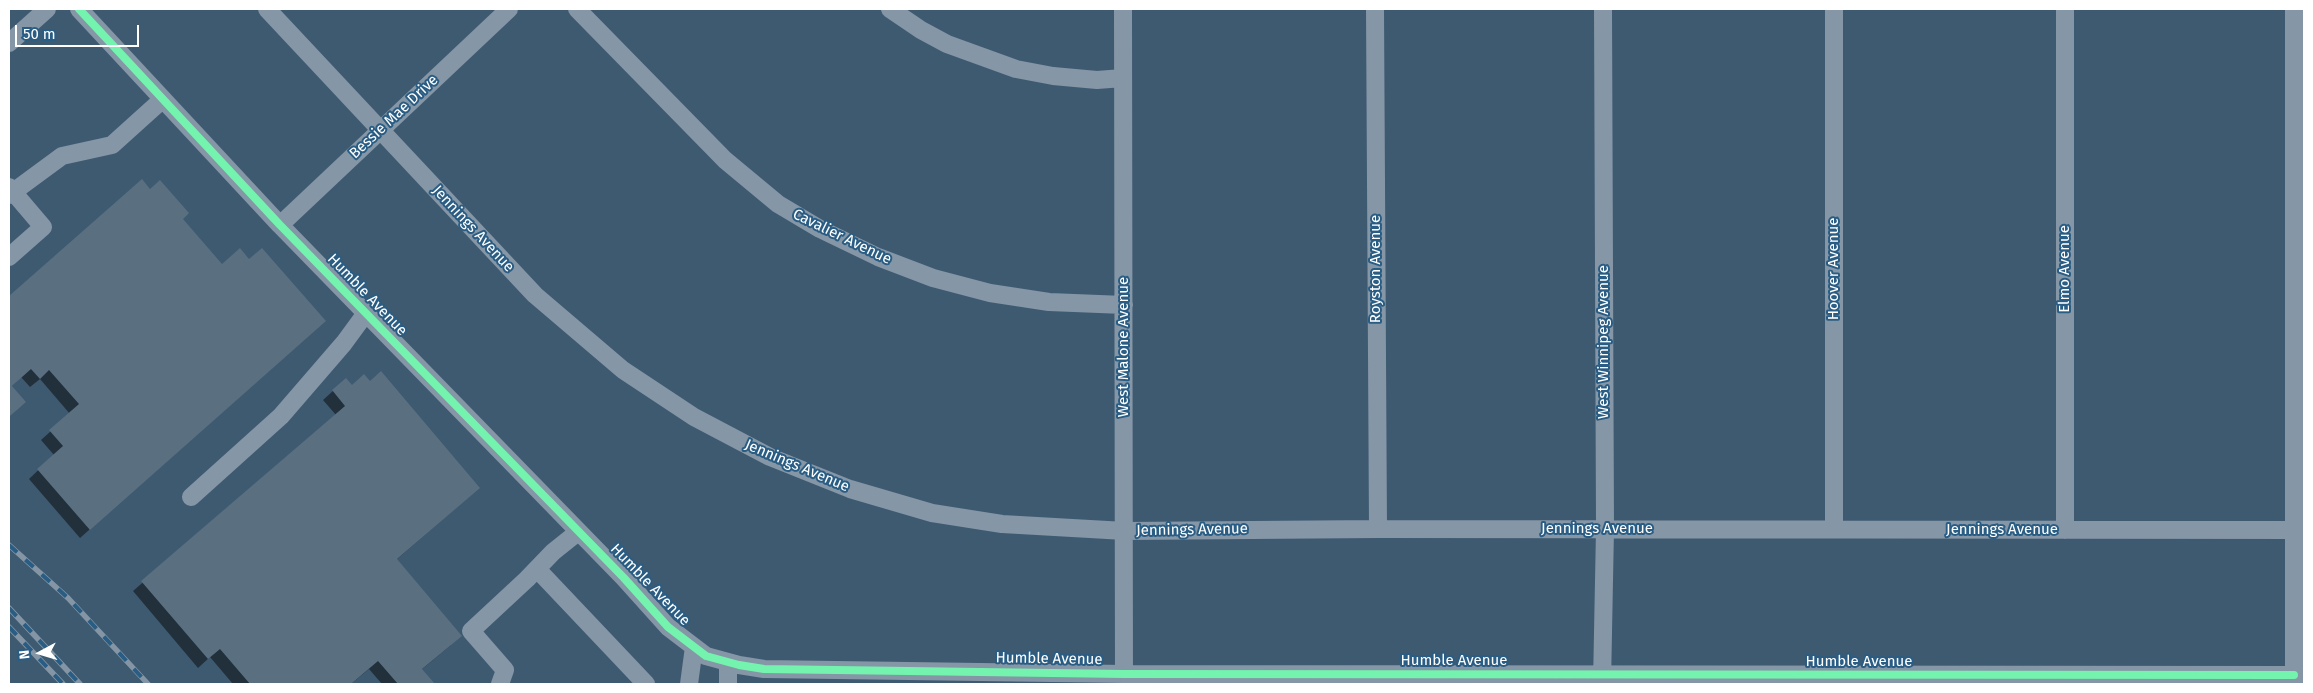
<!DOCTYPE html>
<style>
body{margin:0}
#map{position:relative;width:2313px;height:693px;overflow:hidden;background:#3e5a70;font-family:"Fira Sans",sans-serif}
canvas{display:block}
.frame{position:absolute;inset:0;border:10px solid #fff;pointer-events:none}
.north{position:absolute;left:15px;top:628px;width:50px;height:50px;-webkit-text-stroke:4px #2a5d84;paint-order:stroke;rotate:264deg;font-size:14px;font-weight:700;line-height:20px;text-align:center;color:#fff}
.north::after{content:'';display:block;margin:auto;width:18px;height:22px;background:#fff;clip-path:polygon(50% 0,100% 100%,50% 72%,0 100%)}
.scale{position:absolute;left:15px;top:25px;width:124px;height:22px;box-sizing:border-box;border:2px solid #fff;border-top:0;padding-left:6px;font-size:15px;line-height:18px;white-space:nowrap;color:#fff;-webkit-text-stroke:4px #2a5d84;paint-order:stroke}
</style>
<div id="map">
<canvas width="2313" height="693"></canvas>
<div class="frame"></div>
<div class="north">N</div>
<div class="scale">50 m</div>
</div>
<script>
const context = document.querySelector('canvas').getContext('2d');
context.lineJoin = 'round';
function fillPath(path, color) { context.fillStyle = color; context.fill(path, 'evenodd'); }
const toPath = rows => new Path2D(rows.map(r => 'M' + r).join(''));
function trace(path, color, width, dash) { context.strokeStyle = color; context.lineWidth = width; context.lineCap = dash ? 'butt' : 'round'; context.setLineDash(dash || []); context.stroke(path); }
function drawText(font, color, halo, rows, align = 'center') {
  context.font = font + ' "Fira Sans",sans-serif'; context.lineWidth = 4; context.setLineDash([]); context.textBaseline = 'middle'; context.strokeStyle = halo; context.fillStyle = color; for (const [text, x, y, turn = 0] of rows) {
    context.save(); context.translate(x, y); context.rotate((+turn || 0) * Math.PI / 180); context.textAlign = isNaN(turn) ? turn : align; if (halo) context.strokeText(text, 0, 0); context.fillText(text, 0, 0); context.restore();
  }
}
fillPath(toPath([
 [141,181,182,219,222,266,315,330,80,538,29,479,54,455,41,440,70,414,40,379,30,387,21,377,11,387,15,411,9,417,9,298],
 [345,380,479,488,396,560,451,645,421,670,433,684,382,684,369,669,351,684,233,684,210,657,198,668,133,591,336,415,323,400]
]), '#0007');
fillPath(toPath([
 [142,179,150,189,160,180,189,213,183,219,222,264,240,248,249,259,262,248,326,321,90,530,37,469,63,446,49,430,79,404,49,370,40,379,31,369,12,386,26,402,9,417,9,296],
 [381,371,480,488,397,559,462,636,422,669,435,684,398,684,378,661,351,684,250,684,220,649,208,659,141,581,345,406,332,390,346,378,352,385,364,374,370,381]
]), '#5a6f80');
trace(toPath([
 [79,9,280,225,624,578,668,627,706,656,739,665,764,669,1124,674,2294,675],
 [267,9,535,295,623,370,694,417,770,457,850,489,932,513,1002,524,1125,531,1378,529,2304,530],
 [577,9,725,160,778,204,820,229,878,257,933,278,990,293,1049,302,1124,305],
 [890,9,921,30,947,44,1016,69,1053,76,1097,80,1123,78],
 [1123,9,1124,684],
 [1375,9,1378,529],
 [1834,9,1834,529],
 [2294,9,2294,684],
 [9,43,47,9],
 [9,187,43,227,9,257],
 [9,195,62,156,112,145,163,99],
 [280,225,509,9],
 [191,497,281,416,344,343,366,313],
 [2065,530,2065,9],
 [537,569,646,684],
 [728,662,728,684],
 [500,684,505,670,471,631,527,579,553,552,578,532],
 [689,684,694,647],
 [1602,684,1605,529,1603,9]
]), '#8596a6', 18);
const rail = toPath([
 [9,545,68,598,148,684],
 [9,608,80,684],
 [9,627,63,684]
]);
trace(rail, '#8496a5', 5.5);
trace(rail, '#2a5d84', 4, [11]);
trace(toPath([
 [79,9,280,225,624,578,668,627,706,656,739,665,764,669,1124,674,2294,675]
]), '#73f3ae', 8);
drawText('15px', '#fff', '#2a5d84', [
 ["Bessie Mae Drive",394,117,-43],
 ["Jennings Avenue",473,229,47],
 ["Cavalier Avenue",842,237,26],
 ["Royston Avenue",1376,269,-90],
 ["Hoover Avenue",1834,269,-90],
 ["Elmo Avenue",2065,269,-90],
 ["Humble Avenue",367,295,46],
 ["West Winnipeg Avenue",1604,342,-90],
 ["West Malone Avenue",1124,347,-90],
 ["Jennings Avenue",797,466,23],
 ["Jennings Avenue",1597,529],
 ["Jennings Avenue",1192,530,-1],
 ["Jennings Avenue",2002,530],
 ["Humble Avenue",650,585,46],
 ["Humble Avenue",1049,659,1],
 ["Humble Avenue",1454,661],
 ["Humble Avenue",1859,662]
]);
</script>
